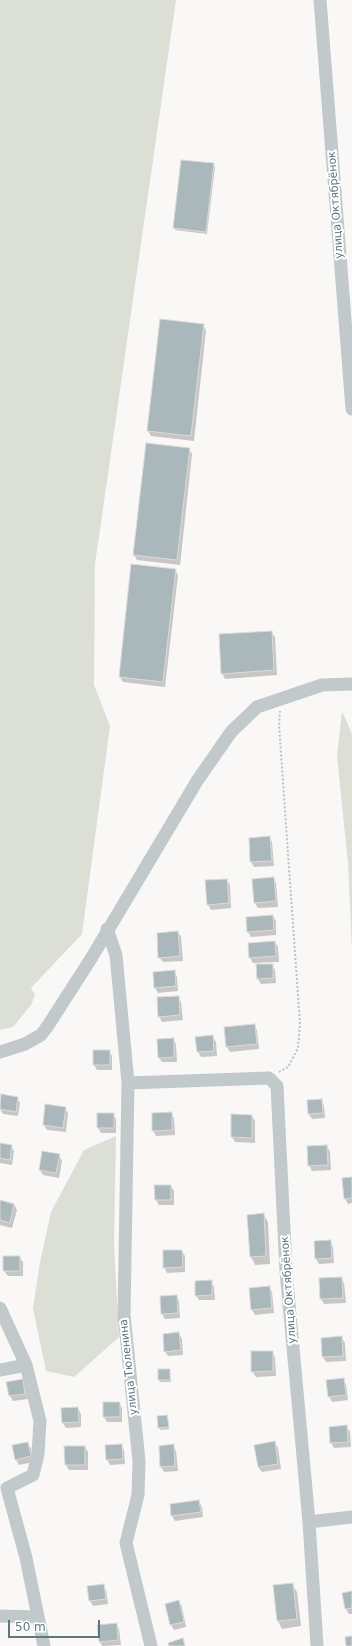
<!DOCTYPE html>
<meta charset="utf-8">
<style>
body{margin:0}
#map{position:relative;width:352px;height:1646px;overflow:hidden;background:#f9f8f6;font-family:"DejaVu Sans",sans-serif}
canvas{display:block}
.scale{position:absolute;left:8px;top:1620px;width:92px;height:18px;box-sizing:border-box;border:2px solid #5d777e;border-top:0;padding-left:5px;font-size:12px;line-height:14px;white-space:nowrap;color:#5d777e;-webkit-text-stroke:3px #fff;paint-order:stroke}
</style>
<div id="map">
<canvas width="352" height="1646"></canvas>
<div class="scale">50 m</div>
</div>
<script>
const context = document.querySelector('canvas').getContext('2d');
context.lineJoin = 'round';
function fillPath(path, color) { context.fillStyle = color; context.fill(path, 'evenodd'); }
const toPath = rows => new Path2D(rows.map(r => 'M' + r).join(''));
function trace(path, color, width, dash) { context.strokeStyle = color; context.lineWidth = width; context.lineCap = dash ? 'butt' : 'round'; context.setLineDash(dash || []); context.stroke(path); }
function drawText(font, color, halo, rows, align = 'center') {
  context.font = font + ' "DejaVu Sans",sans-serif'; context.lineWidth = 4; context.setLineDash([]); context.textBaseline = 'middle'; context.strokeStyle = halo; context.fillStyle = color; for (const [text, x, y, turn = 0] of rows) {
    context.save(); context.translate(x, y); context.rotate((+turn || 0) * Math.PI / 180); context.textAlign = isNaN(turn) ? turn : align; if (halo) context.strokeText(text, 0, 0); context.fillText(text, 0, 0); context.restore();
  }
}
fillPath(toPath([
 [0,0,176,0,95,564,94,685,110,726,82,934,31,988,35,995,31,1005,13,1027,0,1030],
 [342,711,352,734,352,950,348,863,337,756],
 [116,1136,114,1244,119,1337,74,1377,46,1371,33,1308,40,1262,51,1212,84,1150]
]), '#dbdfd5');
fillPath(toPath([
 [213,164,215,167,207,234,175,230,174,227],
 [203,325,206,330,194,441,151,436,148,431],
 [189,449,192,454,180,565,137,560,134,555],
 [175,570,178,575,165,687,123,682,120,677],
 [271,632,275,637,277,675,225,679,222,673],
 [269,837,272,842,274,866,254,867,251,862],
 [273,878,276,883,278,907,258,908,255,903],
 [227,880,230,885,231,908,211,910,208,904],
 [273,916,276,921,276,935,251,937,248,932],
 [178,932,181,937,183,961,163,962,159,957],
 [275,942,278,947,279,962,253,963,250,958,249,944],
 [272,965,275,970,276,983,261,984,258,979],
 [174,971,177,977,178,991,158,993,155,988],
 [178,997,181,1002,183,1020,162,1022,159,1016],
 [254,1025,257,1030,259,1049,230,1052,227,1047],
 [212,1036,216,1042,217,1056,201,1057,198,1052,196,1038],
 [173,1039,176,1044,177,1062,162,1062,159,1057],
 [109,1051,112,1056,112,1070,97,1070,94,1065],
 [17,1098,20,1103,18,1116,3,1114,0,1109],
 [321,1100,324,1106,325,1118,312,1119,309,1114],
 [65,1108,68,1113,66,1132,47,1130,44,1125],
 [171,1113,174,1118,175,1135,156,1136,153,1130],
 [113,1114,116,1119,116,1133,101,1133,98,1127],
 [232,1115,252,1116,255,1121,255,1143,235,1142,232,1137],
 [0,1144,11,1146,14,1151,12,1165,0,1163],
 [327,1146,330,1152,331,1170,312,1171,309,1165],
 [59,1155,62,1161,59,1178,43,1175,40,1170],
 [352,1178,352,1203,348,1204,345,1198],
 [155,1186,171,1186,174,1191,174,1205,159,1205,156,1200],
 [0,1201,14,1204,17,1210,12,1228,0,1225],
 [263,1214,268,1222,270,1264,255,1265,251,1257],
 [330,1241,333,1247,334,1263,319,1264,316,1259,315,1242],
 [182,1251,185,1256,185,1272,167,1273,164,1267],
 [19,1257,23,1262,23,1276,8,1276,4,1271],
 [341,1278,344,1283,346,1303,324,1304,321,1299,320,1279],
 [211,1281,214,1287,215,1300,199,1300,196,1295],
 [269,1287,272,1292,274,1313,255,1315,252,1310],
 [176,1296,179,1301,180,1318,165,1319,162,1314],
 [179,1333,182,1339,183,1355,168,1356,165,1351],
 [322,1338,342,1338,345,1343,346,1361,326,1362,323,1357],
 [272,1352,275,1357,276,1376,256,1377,252,1371],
 [169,1370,171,1382,160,1382,159,1380],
 [343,1379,346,1384,348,1400,332,1402,329,1396],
 [22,1380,25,1385,28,1399,13,1401,10,1396,7,1382],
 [119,1403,122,1408,122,1422,107,1422,104,1417],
 [78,1408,81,1414,81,1427,66,1428,63,1423],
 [167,1416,169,1429,161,1430,159,1428],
 [330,1427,347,1427,350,1432,351,1447,334,1448,331,1443],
 [27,1443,31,1448,33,1462,19,1465,16,1460],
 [275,1443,278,1448,281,1469,262,1472,258,1467],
 [121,1445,124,1450,125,1464,110,1465,107,1459],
 [173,1445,176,1451,178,1471,164,1472,161,1467,160,1447],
 [85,1447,88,1452,88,1470,69,1470,66,1465],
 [199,1501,202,1507,203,1517,175,1521,172,1516],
 [292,1584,297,1592,301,1626,282,1629,278,1621],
 [103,1585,106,1590,108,1604,93,1606,90,1601],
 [352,1592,352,1614,349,1614,346,1609,343,1594],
 [179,1601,182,1607,186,1627,174,1630,171,1625],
 [116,1624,119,1629,121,1645,102,1646,100,1642]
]), '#0003');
const building = toPath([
 [181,160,214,163,206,232,173,228,181,160],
 [160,319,204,324,191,436,147,431,160,319],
 [146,443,190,448,177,560,133,555,146,443],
 [131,564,176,569,163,682,119,677,131,564],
 [272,631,274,670,221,674,219,634,272,631],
 [270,836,272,861,250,862,249,838,270,836],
 [274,877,276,901,254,903,252,879,274,877],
 [227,879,229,903,207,905,205,880,227,879],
 [273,915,274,930,247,932,246,917,273,915],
 [178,931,180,956,158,958,157,933,178,931],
 [275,941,276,956,249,958,248,943,275,941],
 [256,964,273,964,273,978,257,979,256,964],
 [175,970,176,986,154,988,153,972,175,970],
 [179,996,180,1015,158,1017,157,997,179,996],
 [255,1024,257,1044,226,1047,224,1027,255,1024],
 [213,1035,214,1051,197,1052,195,1037,213,1035],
 [174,1038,174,1057,158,1058,157,1039,174,1038],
 [93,1050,110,1050,110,1065,93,1065,93,1050],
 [1,1094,18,1097,16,1112,0,1109,1,1094],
 [322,1099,323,1113,308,1114,307,1100,322,1099],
 [45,1104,66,1107,63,1128,43,1125,45,1104],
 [172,1112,172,1130,152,1131,152,1113,172,1112],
 [97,1113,114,1113,114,1128,97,1128,97,1113],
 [231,1114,252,1115,252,1138,231,1137,231,1114],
 [0,1143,12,1145,10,1160,0,1158,0,1143],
 [327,1145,328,1165,308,1166,307,1146,327,1145],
 [42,1151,60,1154,56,1173,39,1170,42,1151],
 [352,1177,352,1198,344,1199,342,1178,352,1177],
 [154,1185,171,1185,171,1200,155,1200,154,1185],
 [0,1200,14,1204,10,1223,0,1220,0,1200],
 [264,1213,266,1256,250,1257,247,1215,264,1213],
 [331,1240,332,1258,315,1259,314,1241,331,1240],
 [163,1250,182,1250,183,1267,163,1268,163,1250],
 [3,1256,20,1256,20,1271,3,1271,3,1256],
 [342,1277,343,1298,320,1299,319,1278,342,1277],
 [212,1280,212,1295,195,1296,195,1281,212,1280],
 [270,1286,272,1308,251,1310,249,1288,270,1286],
 [177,1295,178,1313,161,1314,160,1296,177,1295],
 [179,1332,181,1350,164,1352,163,1334,179,1332],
 [342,1336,343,1356,322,1357,321,1338,342,1336],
 [251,1351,273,1351,273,1371,251,1372,251,1351],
 [158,1369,170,1369,170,1380,158,1380,158,1369],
 [344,1378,346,1395,328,1397,326,1380,344,1378],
 [23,1379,25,1394,9,1396,6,1382,23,1379],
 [103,1402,120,1402,120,1417,103,1417,103,1402],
 [78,1407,79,1422,62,1423,61,1408,78,1407],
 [167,1415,169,1427,158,1428,157,1416,167,1415],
 [347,1425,348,1442,330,1443,329,1427,347,1425],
 [275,1441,278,1464,258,1467,254,1445,275,1441],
 [28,1442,31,1456,15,1460,12,1445,28,1442],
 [122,1444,123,1459,106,1460,105,1445,122,1444],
 [174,1444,175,1466,160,1467,159,1446,174,1444],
 [64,1446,85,1446,85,1465,65,1465,64,1446],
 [199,1500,201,1512,171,1516,170,1504,199,1500],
 [293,1583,297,1619,277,1621,273,1585,293,1583],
 [104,1584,106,1599,89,1601,87,1586,104,1584],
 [352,1591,352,1608,345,1609,342,1593,352,1591],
 [179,1600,184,1622,170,1625,165,1604,179,1600],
 [117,1623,118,1640,99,1642,97,1625,117,1623],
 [352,1636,352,1646,346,1646,345,1637,352,1636],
 [183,1638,185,1646,169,1646,168,1643,183,1638]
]);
fillPath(building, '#aab7bb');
trace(building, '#dbdad8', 1);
trace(toPath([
 [279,1072,288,1067,298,1048,300,1024,279,725,280,711]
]), '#bcc1c3', 2, [2, 2]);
trace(toPath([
 [320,0,352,409],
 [107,929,116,955,128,1083,124,1315,139,1461,138,1495,126,1543,151,1646],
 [0,1052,25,1044,41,1035,49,1024,92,957,197,781,231,732,257,707,322,685,352,684],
 [128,1083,269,1078,277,1086,286,1271,309,1522,317,1646],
 [0,1308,26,1365,40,1421,38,1454,33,1475,7,1488,26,1558,44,1646],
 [0,1370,26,1365],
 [309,1522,352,1517],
 [0,1616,38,1617]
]), '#c2c9cb', 13);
drawText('11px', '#5d777e', '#fff', [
 ["улица Октябрёнок",336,205,-94],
 ["улица Октябрёнок",289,1290,-94],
 ["улица Тюленина",129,1367,-96]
]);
</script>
